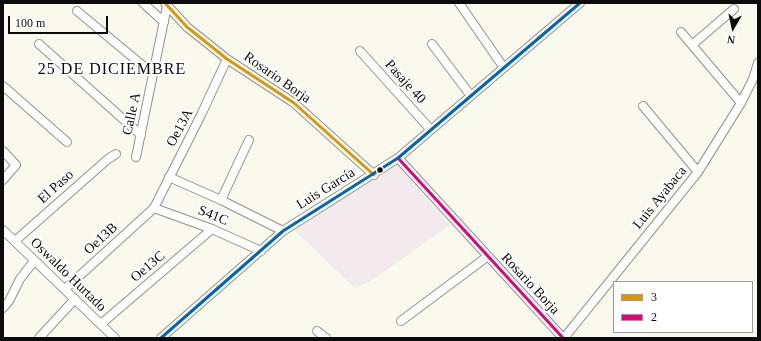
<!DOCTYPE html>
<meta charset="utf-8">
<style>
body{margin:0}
#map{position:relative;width:761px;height:341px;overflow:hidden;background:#faf9ed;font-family:"Times New Roman",serif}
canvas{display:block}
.frame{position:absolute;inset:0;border:4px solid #0b0b0b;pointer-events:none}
.legend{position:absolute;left:613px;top:281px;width:140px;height:52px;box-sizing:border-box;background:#fff;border:1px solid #9d9d9d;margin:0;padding:5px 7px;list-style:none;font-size:12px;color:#0b0b0b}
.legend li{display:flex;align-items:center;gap:8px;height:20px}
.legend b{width:20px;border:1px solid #9d9d9d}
.north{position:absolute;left:713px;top:8px;width:40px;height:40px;-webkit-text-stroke:3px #fff;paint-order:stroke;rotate:189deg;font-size:11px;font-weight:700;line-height:16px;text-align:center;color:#0b0b0b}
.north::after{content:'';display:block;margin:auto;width:14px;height:18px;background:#0b0b0b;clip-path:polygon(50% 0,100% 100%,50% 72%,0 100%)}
.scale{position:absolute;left:8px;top:16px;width:100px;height:18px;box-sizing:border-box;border:2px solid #0b0b0b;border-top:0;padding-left:5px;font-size:12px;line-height:14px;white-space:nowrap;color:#0b0b0b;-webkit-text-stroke:3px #fff;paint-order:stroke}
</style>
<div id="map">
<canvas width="761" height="341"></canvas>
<div class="frame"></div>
<ul class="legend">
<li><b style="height:5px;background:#df9601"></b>3</li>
<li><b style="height:5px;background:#e5007d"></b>2</li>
</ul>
<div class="north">N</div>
<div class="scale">100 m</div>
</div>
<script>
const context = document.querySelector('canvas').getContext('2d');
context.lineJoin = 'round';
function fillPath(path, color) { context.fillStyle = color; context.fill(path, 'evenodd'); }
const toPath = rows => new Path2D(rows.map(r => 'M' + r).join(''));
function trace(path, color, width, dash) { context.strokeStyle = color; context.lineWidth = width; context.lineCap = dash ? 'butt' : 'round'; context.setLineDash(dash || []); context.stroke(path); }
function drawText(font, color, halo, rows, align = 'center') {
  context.font = font + ' "Times New Roman",serif'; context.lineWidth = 4; context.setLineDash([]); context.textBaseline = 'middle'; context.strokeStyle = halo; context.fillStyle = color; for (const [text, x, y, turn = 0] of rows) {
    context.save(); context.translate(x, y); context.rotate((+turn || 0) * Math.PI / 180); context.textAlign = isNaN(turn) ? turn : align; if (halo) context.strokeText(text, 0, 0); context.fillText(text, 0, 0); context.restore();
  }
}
fillPath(toPath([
 [396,164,450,225,372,280,355,288,292,228]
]), '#f2eaec');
const minor = toPath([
 [143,3,164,22],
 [165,3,187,27,227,59,294,103,374,175],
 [459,3,504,68],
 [77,11,153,74],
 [681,32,741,103],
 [39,44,141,135],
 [432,44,471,96],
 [692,45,734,9],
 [360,51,431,130],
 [3,86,67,142],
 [643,106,698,172],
 [3,151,16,165,3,180],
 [136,157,167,6],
 [398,158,563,338],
 [169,177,221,200,283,231],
 [221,200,249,140],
 [154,208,212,229,261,251],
 [3,230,115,338],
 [15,241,108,159,116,154],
 [65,289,154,208,201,115,227,59],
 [3,308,9,301,20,279,34,261],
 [401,321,488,256],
 [101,324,212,229],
 [317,331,326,338],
 [39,338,75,299],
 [161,338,283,231,398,158,580,3],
 [564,338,698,172,741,103,753,79,758,63]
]);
trace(minor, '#93928d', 10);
trace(minor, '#fefefc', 8);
trace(toPath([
 [165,3,187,27,227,59,294,103,374,175]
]), '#df9601', 3);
trace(toPath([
 [398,158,563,338]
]), '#e5007d', 3);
trace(toPath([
 [161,338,283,231,398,158,580,3]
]), '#0065bd', 3);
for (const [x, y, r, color] of [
 [380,170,3.5,"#0b0b0b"]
]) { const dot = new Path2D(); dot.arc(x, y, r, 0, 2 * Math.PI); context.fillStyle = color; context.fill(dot); trace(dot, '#fff', 1.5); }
drawText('14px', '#0b0b0b', '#fff', [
 ["Rosario Borja",277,78,35],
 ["Pasaje 40",405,82,48],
 ["Calle A",132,114,-78],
 ["Oe13A",180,128,-62],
 ["El Paso",56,187,-42],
 ["Luis García",326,189,-32],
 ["Luis Ayabaca",660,198,-51],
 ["S41C",213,216,22],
 ["Oe13B",101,239,-42],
 ["Oe13C",148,267,-40],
 ["Oswaldo Hurtado",68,275,44],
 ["Rosario Borja",530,284,47]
]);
context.letterSpacing = '1px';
drawText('16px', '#0b0b0b', '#fff', [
 ["25 DE DICIEMBRE",112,70]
]);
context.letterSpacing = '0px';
</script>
